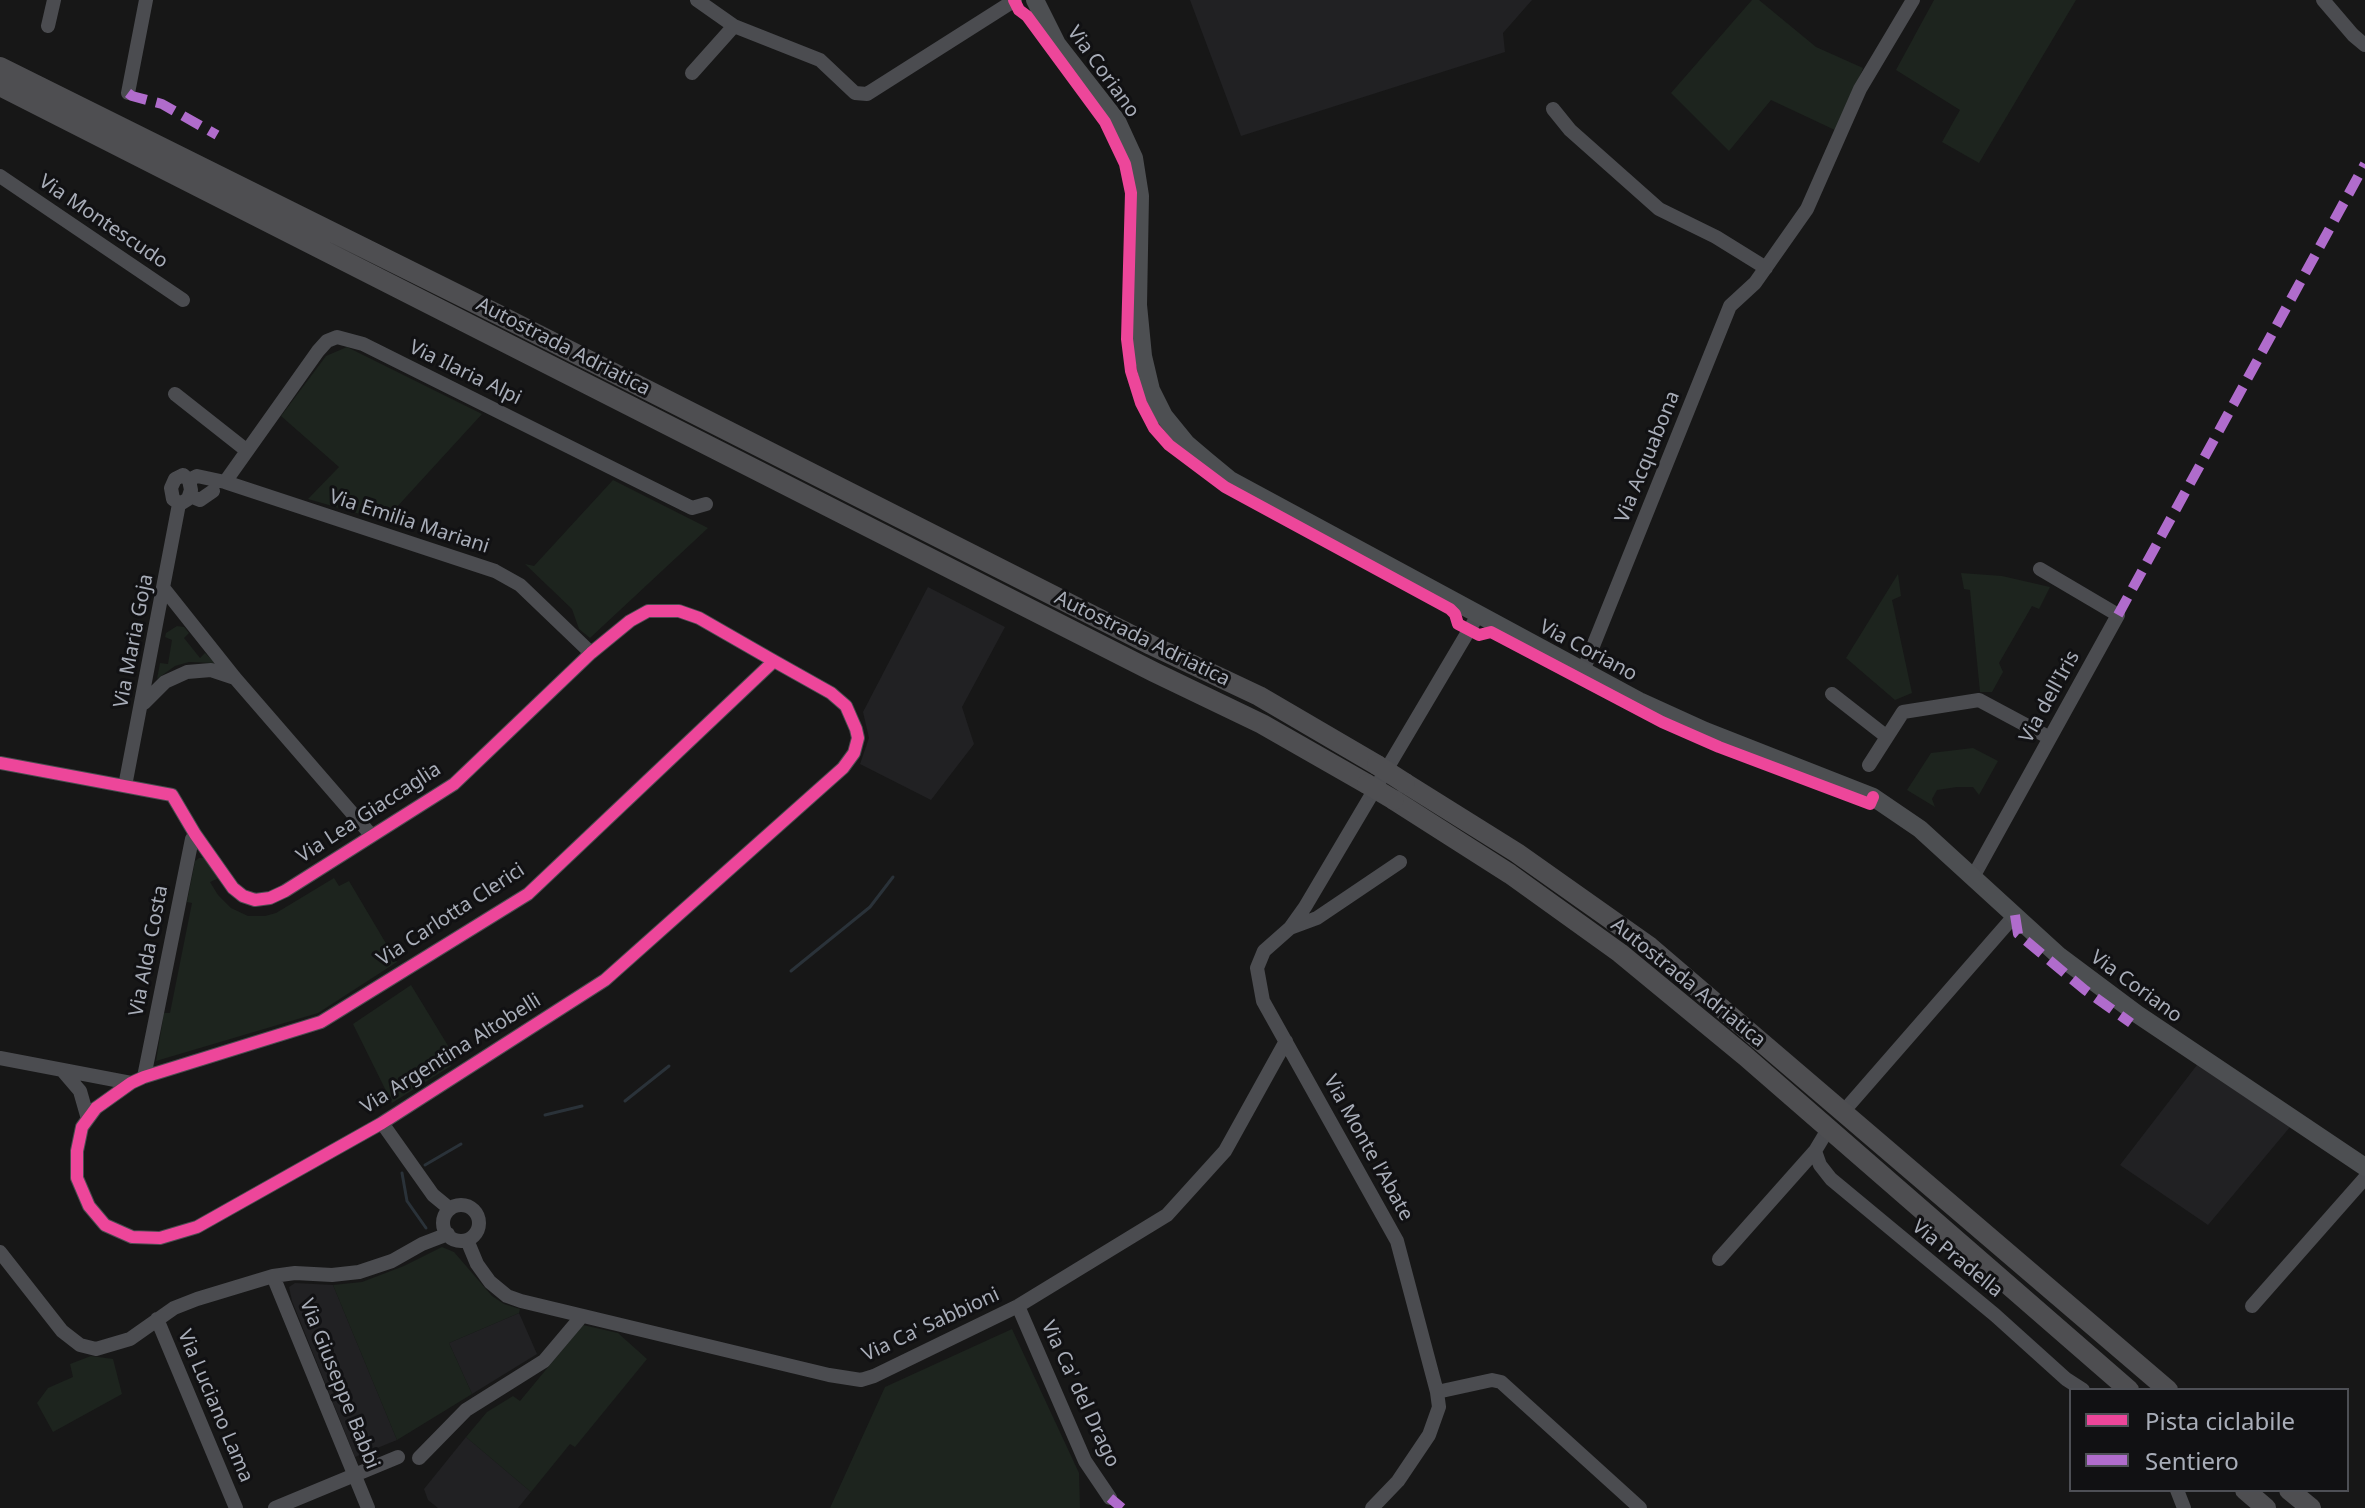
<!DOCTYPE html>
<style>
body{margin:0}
#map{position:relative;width:2365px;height:1508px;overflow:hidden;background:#171717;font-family:"Noto Sans",sans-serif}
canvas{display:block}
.legend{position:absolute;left:2069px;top:1388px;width:280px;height:104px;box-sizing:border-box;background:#111113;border:2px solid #4d4f55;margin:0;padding:10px 14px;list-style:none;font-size:24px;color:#a8adb8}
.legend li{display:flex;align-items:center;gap:16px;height:40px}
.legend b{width:40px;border:2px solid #4d4f55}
</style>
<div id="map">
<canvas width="2365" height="1508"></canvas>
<ul class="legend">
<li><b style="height:10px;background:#ed469a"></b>Pista ciclabile</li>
<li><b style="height:10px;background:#b06ccc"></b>Sentiero</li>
</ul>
</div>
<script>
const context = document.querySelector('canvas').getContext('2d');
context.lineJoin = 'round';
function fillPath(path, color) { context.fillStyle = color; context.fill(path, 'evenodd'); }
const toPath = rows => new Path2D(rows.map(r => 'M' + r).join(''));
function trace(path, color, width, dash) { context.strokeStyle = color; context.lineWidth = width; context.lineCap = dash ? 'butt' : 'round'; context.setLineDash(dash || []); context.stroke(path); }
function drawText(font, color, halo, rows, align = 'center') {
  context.font = font + ' "Noto Sans",sans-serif'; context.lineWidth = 6; context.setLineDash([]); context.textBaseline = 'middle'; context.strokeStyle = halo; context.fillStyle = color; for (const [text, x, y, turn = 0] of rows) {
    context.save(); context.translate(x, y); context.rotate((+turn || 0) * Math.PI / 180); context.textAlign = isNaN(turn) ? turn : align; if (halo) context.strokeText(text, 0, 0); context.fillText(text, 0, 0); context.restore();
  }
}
fillPath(toPath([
 [1190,0,1532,0,1503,33,1505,52,1241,136],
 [928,587,1005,627,962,707,974,744,931,800,860,764,869,738,863,712],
 [2197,1065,2290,1127,2208,1225,2120,1165],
 [295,1283,333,1285,397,1440,355,1457,292,1301,289,1287],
 [519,1313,537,1354,472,1394,449,1343],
 [466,1437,531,1492,518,1508,438,1508,428,1500,424,1489]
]), '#212123');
fillPath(toPath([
 [1752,0,1759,0,1816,47,1863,68,1837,131,1771,100,1729,151,1671,93],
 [1934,0,2076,0,1979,163,1942,142,1960,110,1896,70],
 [347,347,482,414,384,521,308,499,339,467,281,416,326,356],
 [613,480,708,528,590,638,579,629,572,609,525,564,534,566],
 [1961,573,2002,576,2050,587,2039,609,2032,606,1999,663,2003,672,1992,692,1980,692,1970,590,1964,589],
 [1898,574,1901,596,1892,600,1912,693,1895,700,1846,658],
 [177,626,184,627,189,633,184,638,200,658,205,653,215,663,189,662,175,666,157,679,160,663,168,664,172,640,165,637,166,633],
 [1973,748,1998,761,1979,795,1973,787,1957,787,1937,790,1932,799,1935,807,1907,790,1931,753],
 [199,858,204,858,219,878,210,882,218,895,231,908,248,916,265,916,276,913,334,878,339,886,349,881,397,962,318,1013,156,1061,164,1013,170,1013,192,903,187,902,195,861],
 [411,985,453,1054,446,1059,451,1066,392,1103,353,1024],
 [442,1247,454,1252,492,1296,504,1304,520,1309,519,1313,449,1343,472,1394,397,1440,333,1285,362,1282,404,1266],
 [583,1325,618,1333,647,1359,575,1447,570,1444,531,1492,466,1437,487,1412,513,1396,520,1401],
 [1012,1329,1079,1473,1080,1508,830,1508,885,1387],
 [91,1356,113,1359,122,1394,53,1432,37,1403,48,1388,73,1377,70,1364]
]), '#1d241e');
trace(toPath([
 [791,971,870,907,893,877],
 [625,1101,669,1066],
 [545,1115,582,1106],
 [425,1165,461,1144],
 [402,1173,407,1201,426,1228]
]), '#2a3239', 3);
trace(toPath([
 [697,0,734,26,820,60,855,93,867,94,1015,0],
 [2323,0,2353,35,2365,45],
 [48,26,54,0],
 [692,73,734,26],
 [128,93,146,0],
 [1553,109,1570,130,1659,209,1716,237,1766,268],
 [0,176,183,300],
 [175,394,246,450],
 [183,475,189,480,191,490,188,499,180,504,173,499,171,488,175,479,183,475],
 [189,480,197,476,225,482,495,571,520,585,591,653],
 [225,482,318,351,327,341,337,337,363,344,692,508,706,504],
 [190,496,200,500,213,491],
 [165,590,235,678,372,836],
 [1478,615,1305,907,1290,928,1264,951,1257,968,1263,1001,1397,1241,1437,1392,1492,1380,1501,1382,1640,1508],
 [1583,671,1730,306,1755,283,1807,209,1860,89,1913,0],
 [1832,694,1887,737],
 [144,703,165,682,187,672,211,670,235,678],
 [0,763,172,795,195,834,233,888,243,896,255,900,270,898,285,891,454,784,591,653,630,621,648,611,679,611,699,618,774,661,831,693,846,706,856,729,858,738,854,753,843,768,605,980,382,1123,197,1227,160,1238,132,1237,105,1225,89,1206,77,1178,77,1151,82,1127,96,1108,131,1083,144,1077,321,1022,528,894,774,661],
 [1869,765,1903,712,1979,700,2050,738],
 [125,786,179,504],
 [1973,877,2118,615,2040,569],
 [1290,928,1317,918,1400,862],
 [0,1058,131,1083],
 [62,1070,80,1091,88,1119],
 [144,1077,192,839,195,834],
 [1850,1104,2015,915],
 [382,1123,433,1195,450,1209],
 [1824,1136,1815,1151,1820,1165,1831,1179,1995,1315,2066,1379,2083,1390],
 '443 1223a18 18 0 1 1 36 0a18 18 0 1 1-36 0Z',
 [467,1240,477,1264,490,1282,507,1296,521,1301,829,1375,861,1380,874,1376,1018,1306,1167,1215,1225,1151,1286,1041],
 [0,1252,62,1331,80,1345,96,1349,130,1339,174,1308,197,1299,273,1276,295,1273,332,1275,359,1272,392,1261,422,1244,448,1234],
 [1719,1259,1815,1151],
 [273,1276,368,1508],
 [1018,1306,1085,1461,1110,1498],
 [2252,1306,2365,1178],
 [157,1319,236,1508],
 [419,1458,466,1410,544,1361,582,1316],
 [2177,1490,2184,1508],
 [275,1508,398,1457],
 [1372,1508,1398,1481,1429,1435,1439,1407,1437,1392]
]), '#4b4c50', 14);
trace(toPath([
 [1035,0,1057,44,1117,121,1134,158,1140,196,1138,305,1143,356,1151,390,1164,416,1186,443,1206,460,1230,480,1639,701,1705,731,1873,797,1920,829,2058,955,2137,1014,2365,1167]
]), '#4d4f52', 18);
trace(toPath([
 [0,67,503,317,1151,645,1259,696,1377,765],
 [0,86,1154,672,1262,724,1367,784],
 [1405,783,1517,853,1650,947,2168,1390],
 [1394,800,1510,874,1620,953,1745,1056,2129,1390],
 [2245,1490,2266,1508],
 [2289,1490,2311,1508]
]), '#4e4e51', 20);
trace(toPath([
 [1377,765,1405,783],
 [1367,784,1394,800]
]), '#4e4e51', 20);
trace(toPath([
 [128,93,132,96,162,104,217,135],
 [2118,615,2365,164],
 [2015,915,2018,934,2085,990,2131,1023],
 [1110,1498,1122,1508]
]), '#b06ccc', 10, [20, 10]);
trace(toPath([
 [1014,0,1019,10,1027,16,1105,122,1125,164,1131,193,1127,339,1131,371,1141,403,1154,428,1169,445,1225,487,1450,609,1455,614,1458,624,1479,635,1491,632,1662,722,1719,747,1870,804,1873,797],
 [0,763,172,795,195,834,233,888,243,896,255,900,270,898,285,891,454,784,591,653,630,621,648,611,679,611,699,618,774,661,831,693,846,706,856,729,858,738,854,753,843,768,605,980,382,1123,197,1227,160,1238,132,1237,105,1225,89,1206,77,1178,77,1151,82,1127,96,1108,131,1083,144,1077,321,1022,528,894,774,661]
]), '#ed469a', 12);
drawText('20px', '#a8adb8', '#111113', [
 ["Via Coriano",1103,72,54],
 ["Via Montescudo",103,222,34],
 ["Autostrada Adriatica",563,347,27],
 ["Via Ilaria Alpi",465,373,26],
 ["Via Acquabona",1648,457,-68],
 ["Via Emilia Mariani",409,522,18],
 ["Autostrada Adriatica",1142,639,26],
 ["Via Maria Goja",134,641,-79],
 ["Via Coriano",1588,651,28],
 ["Via dell'Iris",2050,697,-61],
 ["Via Lea Giaccaglia",369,813,-33],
 ["Via Carlotta Clerici",451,915,-33],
 ["Via Alda Costa",149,951,-79],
 ["Autostrada Adriatica",1688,983,39],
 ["Via Coriano",2136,987,36],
 ["Via Argentina Altobelli",451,1054,-32],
 ["Via Monte l'Abate",1368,1148,61],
 ["Via Pradella",1957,1259,39],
 ["Via Ca' Sabbioni",931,1325,-25],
 ["Via Giuseppe Babbi",339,1384,68],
 ["Via Ca' del Drago",1080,1394,65],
 ["Via Luciano Lama",215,1406,67]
]);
</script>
